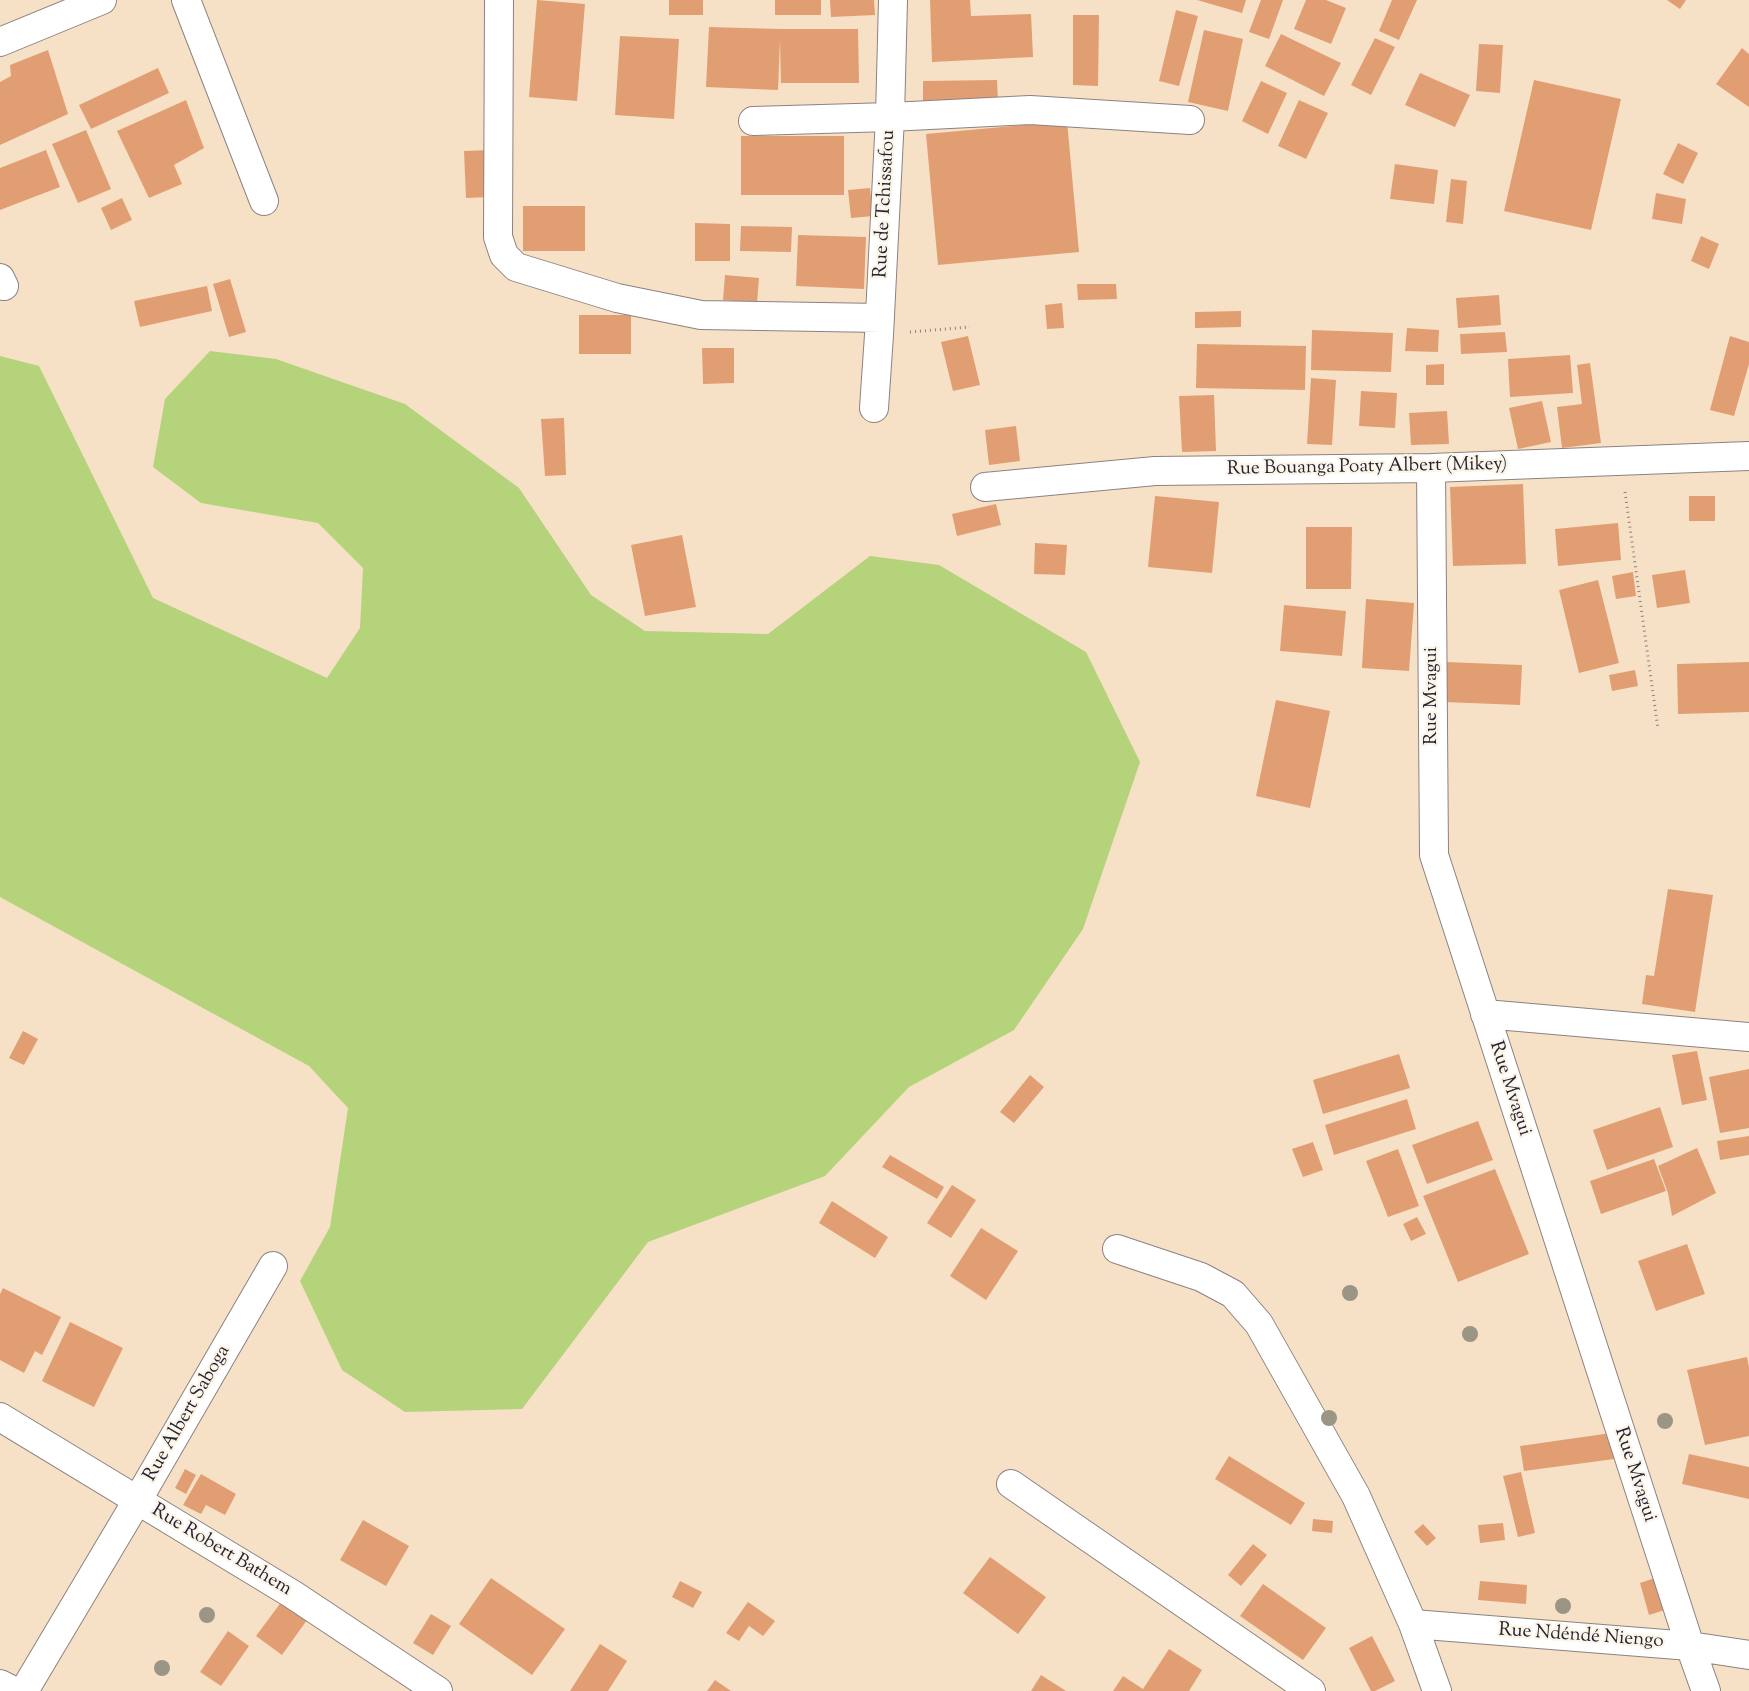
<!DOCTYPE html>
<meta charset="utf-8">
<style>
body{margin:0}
canvas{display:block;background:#f6e1c6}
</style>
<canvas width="1749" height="1691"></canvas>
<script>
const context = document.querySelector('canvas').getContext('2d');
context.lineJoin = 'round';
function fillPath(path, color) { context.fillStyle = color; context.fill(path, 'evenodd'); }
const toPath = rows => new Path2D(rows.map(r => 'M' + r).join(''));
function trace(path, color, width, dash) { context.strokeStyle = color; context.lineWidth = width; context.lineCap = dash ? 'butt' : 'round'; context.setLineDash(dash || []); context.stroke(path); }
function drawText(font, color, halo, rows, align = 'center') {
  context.font = font + ' "Sorts Mill Goudy",serif'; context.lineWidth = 4.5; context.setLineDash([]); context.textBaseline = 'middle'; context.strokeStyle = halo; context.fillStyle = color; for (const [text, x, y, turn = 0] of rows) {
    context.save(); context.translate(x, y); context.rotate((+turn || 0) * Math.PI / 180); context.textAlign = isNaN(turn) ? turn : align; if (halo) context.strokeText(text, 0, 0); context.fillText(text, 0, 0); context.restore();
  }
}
fillPath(toPath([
 [210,351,276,359,405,404,519,488,591,595,645,631,768,634,870,556,939,565,1086,652,1140,762,1083,929,1014,1030,909,1087,825,1176,648,1242,522,1409,405,1412,342,1370,300,1281,330,1227,348,1108,309,1066,0,897,0,356,39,366,153,598,327,678,360,628,363,568,318,523,201,503,153,467,165,399]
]), '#b4d37b');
fillPath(toPath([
 [537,0,585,4,577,101,529,97],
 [669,0,703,0,703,15,669,15],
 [775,0,821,0,821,15,775,15],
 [830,0,874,0,875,15,831,17],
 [930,0,970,0,971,16,1031,14,1033,57,932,62],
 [1197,0,1246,0,1242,13],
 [1261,0,1283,0,1269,39,1249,32],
 [1306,0,1326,0,1346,8,1331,44,1294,29],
 [1392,0,1417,0,1399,40,1379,31],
 [1667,0,1686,0,1680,9],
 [1176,10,1198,16,1179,86,1159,81],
 [1073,15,1099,15,1098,86,1073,85],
 [709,27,781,29,858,29,859,83,781,83,780,40,778,90,706,87],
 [1204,30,1243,39,1228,111,1188,102],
 [1281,34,1341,63,1324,96,1265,66],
 [620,36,679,39,674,119,615,115],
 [1375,38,1395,47,1371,95,1351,85],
 [1479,44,1503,45,1500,93,1476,91],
 [1742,48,1749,54,1749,107,1716,84],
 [48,50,68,114,0,145,0,82,11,76,10,65],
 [158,68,169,93,91,129,79,105],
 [1420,73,1470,95,1455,127,1405,105],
 [997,80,998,101,923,102,923,81],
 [1534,80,1621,99,1591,230,1504,211],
 [1261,81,1287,93,1268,134,1242,121],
 [186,100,204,148,174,165,182,184,149,198,117,131],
 [1299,100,1328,113,1306,159,1278,146],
 [1067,121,1079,252,938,265,926,134],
 [86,130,111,189,78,203,52,144],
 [741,136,844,136,844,195,741,195],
 [1678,143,1698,153,1683,184,1663,174],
 [46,150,60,187,0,210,0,168],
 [489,150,491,197,466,198,464,151],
 [1395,164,1438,170,1434,204,1390,199],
 [1451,179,1467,181,1463,224,1446,222],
 [870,188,873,216,851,218,848,190],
 [1656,193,1686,199,1682,224,1652,219],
 [122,198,132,220,111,230,101,208],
 [523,206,585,206,585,251,523,251],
 [695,223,730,224,730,261,695,261],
 [741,226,792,227,791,252,740,251],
 [798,235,866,237,864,289,796,286],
 [1701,236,1719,244,1709,269,1691,261],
 [725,275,759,278,757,303,723,300],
 [230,279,246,332,229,337,213,284],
 [1077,284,1116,284,1117,299,1078,300],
 [207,286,212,311,140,327,134,301],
 [1499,295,1501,325,1458,328,1456,298],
 [1062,303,1064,328,1047,329,1045,305],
 [1241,311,1241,327,1195,328,1195,312],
 [579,315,631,315,631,354,579,354],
 [1407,328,1439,330,1438,352,1405,351],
 [1312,330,1393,333,1391,372,1311,370],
 [1505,332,1507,352,1461,354,1460,334],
 [968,336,980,385,953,391,941,342],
 [1730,336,1749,342,1749,364,1734,416,1710,410],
 [1197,344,1306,346,1305,390,1196,388],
 [702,348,734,348,734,383,703,384],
 [1570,355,1573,393,1510,397,1508,359],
 [1590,363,1601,443,1562,448,1557,407,1582,404,1577,365],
 [1444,364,1444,385,1426,385,1426,365],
 [1311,378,1336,380,1332,445,1307,444],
 [1361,391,1397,393,1395,428,1359,426],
 [1214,395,1216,451,1182,452,1179,396],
 [1542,401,1551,442,1518,449,1509,408],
 [1447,411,1449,444,1411,445,1409,413],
 [564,418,566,475,545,476,541,419],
 [1016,426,1020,461,989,465,985,430],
 [1523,484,1526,564,1453,566,1450,487],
 [1155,496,1219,502,1212,573,1148,567],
 [1689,496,1715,496,1715,521,1689,521],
 [996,504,1001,525,957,536,952,514],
 [1618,523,1621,560,1558,566,1555,529],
 [1306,527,1352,527,1351,589,1306,589],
 [682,535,696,607,645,616,631,545],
 [1035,543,1067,545,1065,575,1034,574],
 [1685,570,1690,603,1657,608,1652,575],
 [1633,572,1636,596,1616,599,1612,576],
 [1598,580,1619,663,1579,673,1559,590],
 [1366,599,1414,603,1409,671,1362,668],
 [1284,605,1346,611,1342,656,1280,651],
 [1445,662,1522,665,1520,705,1444,702],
 [1749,662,1749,712,1678,714,1677,664],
 [1635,670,1638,686,1612,691,1609,675],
 [1276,700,1330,711,1310,808,1256,796],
 [1668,889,1713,895,1695,1012,1642,1004,1646,975,1654,976],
 [23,1031,38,1039,24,1065,9,1058],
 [1697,1051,1707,1100,1682,1105,1672,1055],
 [1399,1054,1410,1088,1323,1114,1313,1080],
 [1749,1069,1749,1128,1720,1133,1709,1077],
 [1030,1075,1044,1087,1014,1123,1000,1112],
 [1407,1099,1416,1129,1334,1155,1325,1125],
 [1660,1107,1673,1147,1607,1170,1593,1130],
 [1478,1121,1493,1160,1427,1184,1412,1145],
 [1749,1136,1749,1155,1720,1160,1717,1141],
 [1313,1142,1323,1170,1303,1177,1292,1149],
 [1697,1148,1716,1193,1672,1216,1668,1193,1658,1166],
 [1398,1149,1419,1206,1388,1217,1366,1161],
 [890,1155,944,1187,937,1199,882,1167],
 [1654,1159,1666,1191,1601,1214,1590,1181],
 [1495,1169,1529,1254,1458,1282,1423,1196],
 [952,1185,976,1200,951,1238,927,1223],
 [832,1201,888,1237,875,1258,819,1223],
 [1417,1217,1426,1234,1411,1241,1403,1224],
 [981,1228,1018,1251,986,1300,950,1276],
 [1687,1244,1705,1294,1656,1311,1638,1261],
 [3,1288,61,1317,42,1355,35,1351,24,1373,0,1360,0,1294],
 [70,1322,123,1348,94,1407,42,1381],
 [1747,1357,1749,1367,1749,1436,1705,1445,1687,1370],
 [1618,1432,1622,1458,1524,1471,1520,1446],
 [1689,1454,1749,1467,1749,1499,1682,1484],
 [1229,1456,1305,1503,1291,1525,1215,1479],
 [185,1469,196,1475,186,1494,175,1488],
 [1521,1472,1535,1533,1518,1537,1503,1476],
 [201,1474,236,1494,225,1515,206,1505,201,1514,183,1505],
 [1313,1519,1333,1521,1332,1533,1312,1531],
 [363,1520,409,1546,386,1586,340,1560],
 [1503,1523,1505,1540,1480,1543,1478,1525],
 [1423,1524,1436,1538,1427,1546,1414,1532],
 [1253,1544,1267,1555,1241,1586,1228,1575],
 [990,1557,1046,1597,1018,1634,963,1593],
 [1658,1577,1668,1609,1649,1615,1640,1583],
 [491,1578,565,1629,532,1675,459,1624],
 [680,1581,702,1592,693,1608,672,1597],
 [1480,1581,1527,1585,1526,1604,1478,1600],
 [1263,1584,1326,1628,1303,1660,1240,1616],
 [282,1601,307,1620,282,1655,256,1636],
 [748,1602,775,1621,763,1636,749,1626,739,1641,726,1633],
 [431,1614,451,1626,433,1655,413,1643],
 [228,1631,249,1646,221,1686,200,1672],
 [1372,1636,1395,1681,1375,1691,1371,1691,1349,1648],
 [600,1644,627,1661,608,1691,570,1691],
 [1169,1649,1202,1670,1189,1691,1113,1691,1123,1676,1143,1689],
 [1041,1675,1066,1691,1031,1691],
 [715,1680,731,1691,707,1691]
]), '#e29e73');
const street = toPath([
 [186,0,264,201],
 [499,0,498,237,504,255,516,267,617,298,701,315,880,318],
 [0,42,102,0],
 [753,121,890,117,1030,110,1190,120],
 [0,278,4,286],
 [874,408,879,335,890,117,893,0],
 [1431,468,1434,855,1690,1646,1706,1691],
 [985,487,1155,471,1431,468,1749,456],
 [1485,1014,1749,1037],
 [1117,1249,1201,1277,1233,1294,1259,1324,1356,1496,1413,1624,1437,1691],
 [0,1417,292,1594,438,1691],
 [1011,1484,1311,1691],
 [1413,1624,1690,1646,1749,1655],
 [0,1684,14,1691],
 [24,1691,137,1501,273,1266]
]);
trace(street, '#8c8280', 30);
trace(toPath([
 [910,332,970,327],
 [1625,492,1658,729]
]), '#8c8280', 3, [1, 4]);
trace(street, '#fff', 28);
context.fillStyle = '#9a9584';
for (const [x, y] of [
 [1350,1293],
 [1470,1334],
 [1329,1418],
 [1665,1421],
 [1563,1606],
 [207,1615],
 [162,1668]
]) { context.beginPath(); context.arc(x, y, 8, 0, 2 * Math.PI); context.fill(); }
drawText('19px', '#22223b', '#fcf5e5', [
 ["Rue de Tchissafou",886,204,-87],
 ["Rue Bouanga Poaty Albert (Mikey)",1367,468,-1],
 ["Rue Mvagui",1433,696,-90],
 ["Rue Mvagui",1509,1089,72],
 ["Rue Albert Saboga",188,1414,-60],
 ["Rue Mvagui",1634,1475,72],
 ["Rue Robert Bathem",221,1551,31],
 ["Rue Ndéndé Niengo",1581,1637,4]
]);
</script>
